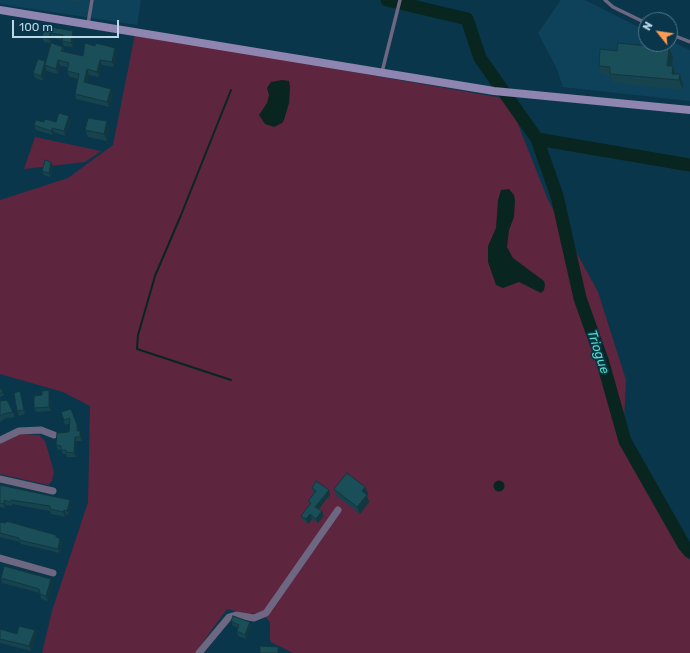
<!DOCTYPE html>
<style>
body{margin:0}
#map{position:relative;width:690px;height:653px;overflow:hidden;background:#0a364b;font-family:Rubik,sans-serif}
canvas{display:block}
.north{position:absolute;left:638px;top:12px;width:40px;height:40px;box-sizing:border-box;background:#0a364b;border:1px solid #51778a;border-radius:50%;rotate:300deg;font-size:11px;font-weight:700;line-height:16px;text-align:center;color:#bcd8e8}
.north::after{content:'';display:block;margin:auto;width:14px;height:18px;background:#fd9c56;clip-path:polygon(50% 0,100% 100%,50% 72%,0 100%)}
.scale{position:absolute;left:12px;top:20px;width:107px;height:18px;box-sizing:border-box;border:2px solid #bcd8e8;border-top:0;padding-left:5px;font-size:12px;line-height:14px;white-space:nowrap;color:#bcd8e8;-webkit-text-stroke:3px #0a364b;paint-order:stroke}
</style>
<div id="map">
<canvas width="690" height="653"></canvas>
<div class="north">N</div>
<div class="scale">100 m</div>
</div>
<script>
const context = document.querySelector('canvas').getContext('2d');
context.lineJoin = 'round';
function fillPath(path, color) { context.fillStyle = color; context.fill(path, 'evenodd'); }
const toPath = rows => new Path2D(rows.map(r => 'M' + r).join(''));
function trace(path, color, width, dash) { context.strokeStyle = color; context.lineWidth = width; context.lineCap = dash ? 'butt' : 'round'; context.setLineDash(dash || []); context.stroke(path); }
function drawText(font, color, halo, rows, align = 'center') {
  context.font = font + ' Rubik,sans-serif'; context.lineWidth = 3.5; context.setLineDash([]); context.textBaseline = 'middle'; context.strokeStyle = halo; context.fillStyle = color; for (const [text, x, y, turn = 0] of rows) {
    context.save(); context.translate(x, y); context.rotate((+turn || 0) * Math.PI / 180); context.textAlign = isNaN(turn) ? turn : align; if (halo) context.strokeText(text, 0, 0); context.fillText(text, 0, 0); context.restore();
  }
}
fillPath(toPath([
 [0,0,141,0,137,25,0,4],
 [561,0,585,0,646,31,646,44,670,44,670,41,690,50,690,101,563,87,557,69,538,33]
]), '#0e425b');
fillPath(toPath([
 [135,34,508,99,548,200,598,292,626,380,623,441,681,549,690,560,690,653,293,653,271,642,270,638,270,622,261,612,248,614,227,609,195,653,42,653,52,611,88,502,90,406,63,392,0,374,0,200,68,178,113,145],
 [35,137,101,151,85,162,24,169],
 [19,434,39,435,45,441,54,472,52,481,48,485,0,474,0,443]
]), '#5e253e');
fillPath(toPath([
 [282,80,289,81,290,87,289,103,284,120,282,123,274,127,265,124,259,115,267,103,269,95,267,88,271,82],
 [509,189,514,195,515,201,514,217,509,230,507,247,513,258,544,281,545,285,544,290,541,293,519,282,503,288,496,285,488,262,488,246,496,228,498,200,501,190],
 '493.5 486a5.5 5.5 0 1 1 11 0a5.5 5.5 0 1 1-11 0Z'
]), '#08261f');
trace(toPath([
 [231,90,181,215,155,276,138,335,137,349,231,380]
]), '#08261f', 2);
trace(toPath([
 [387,0,467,19,480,58,537,139,557,196,580,298,603,363,625,441,684,545,690,552],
 [537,139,690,165]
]), '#08261f', 13);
trace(toPath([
 [605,0,613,7,646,23],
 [88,24,92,0],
 [670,34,690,42],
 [382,72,400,0]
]), '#6d6782', 3.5);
trace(toPath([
 [0,440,19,431,41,430,54,435],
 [0,479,53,491],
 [0,558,53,573],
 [199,653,229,617,236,615,254,618,266,613,338,510]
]), '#6d6782', 7);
trace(toPath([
 [0,10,494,91,690,110]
]), '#8e85b0', 8);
fillPath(toPath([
 [65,0,80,0,80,2],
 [52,27,75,36,73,47,64,46,62,41,62,40,52,38,51,43,44,42,42,37],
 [95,46,115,48,117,53,114,67,102,65,99,77,89,75,87,82,113,94,109,107,76,99,75,94,78,79,69,76,67,71,68,67,60,66,58,74,47,71,46,69,43,81,35,78,33,73,63,47,64,52,83,56],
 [673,57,672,66,673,66,676,74,680,74,683,84,683,90,613,83,610,76,602,75,599,66],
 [71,121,65,136,54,132,53,135,36,130,34,125,44,122,56,122],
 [109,128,107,141,88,137,85,130],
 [51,162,53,167,50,177,44,175,42,171],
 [0,387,4,395,0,397],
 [20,391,21,396,25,414,19,416,17,411],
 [50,395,51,411,36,412,34,408],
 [0,401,13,412,15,417,6,418,0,422],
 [71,409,79,429,78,431,82,436,82,441,76,441,76,457,67,457,66,454,63,454,61,450,58,450,56,445,69,432,70,423,65,425,61,412],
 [0,485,70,500,71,505,69,515,66,514,65,517,51,514,50,511,12,504,12,506,6,505,5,508,0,507],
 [365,487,368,494,367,496,369,502,360,514,337,496,334,489],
 [312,488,329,490,330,495,319,509,324,516,318,523,312,519,308,524,303,520,301,516,310,504,308,501,314,493,313,492],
 [0,522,56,535,57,538,60,539,62,543,60,553,21,544,20,542,0,537],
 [1,578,51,579,53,583,48,601,41,599,40,593,2,583],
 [231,621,250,622,252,626,246,639,238,636,237,631,238,628,233,626],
 [0,629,17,634,35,630,36,634,31,651,0,643]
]), '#16434d');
fillPath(toPath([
 [73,31,75,36,73,47,71,43],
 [50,33,52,38,51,43,49,39],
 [115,48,117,53,114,67,112,62],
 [669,48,673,57,671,75,667,66],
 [58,60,60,66,58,74,56,69],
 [100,60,102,65,99,77,97,72],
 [45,61,47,66,45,65,46,69,43,81,41,76],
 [673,66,676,76,672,74],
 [87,69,89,75,86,87,84,82],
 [680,74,683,84,683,90,679,80],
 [111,89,113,94,109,107,107,102],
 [69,116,71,121,65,136,64,131],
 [107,121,109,128,107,141,104,134],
 [52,128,54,132,53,135,51,131],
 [51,162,53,167,50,177,49,173],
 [49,390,50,395,51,411,49,407],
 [77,425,79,429,78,435,77,431],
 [80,431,82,436,82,441,80,437],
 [75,437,76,441,76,457,74,453],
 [365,487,368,494,367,496,369,502,360,514,357,507,362,491],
 [329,490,330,495,317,511,315,507],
 [4,500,6,505,5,508,4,504],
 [70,500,71,505,69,515,67,511],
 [64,510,66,514,65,517,63,512],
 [322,511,324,516,318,523,316,519],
 [310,514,312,519,308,524,306,519],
 [60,539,62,543,60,553,58,549],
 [51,579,53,583,48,601,46,596],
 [250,622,252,626,246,639,245,635],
 [35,630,36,634,31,651,29,646]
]), '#12373e');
const building = toPath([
 [45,25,52,26,51,27,73,31,71,43,62,41,63,35,50,33,49,39,42,37,45,25],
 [51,43,63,47,61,51,83,56,85,43,95,46,96,43,115,48,112,62,100,60,97,72,87,69,84,82,111,89,107,102,75,94,79,74,67,71,69,63,58,60,56,69,45,65,51,43],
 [618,43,669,48,667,66,673,66,672,74,680,74,679,80,610,74,610,67,599,66,600,49,617,51,618,43],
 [38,59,45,61,41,76,33,73,38,59],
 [59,113,69,116,64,131,52,128,51,131,34,125,36,120,44,122,45,119,56,122,59,113],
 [88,118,107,121,104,134,85,130,88,118],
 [45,160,51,162,49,173,42,171,45,160],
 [0,387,3,392,0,394,0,387],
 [49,390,49,407,34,408,34,396,42,395,42,391,49,390],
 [20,391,24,410,17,411,14,393,20,391],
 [7,400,13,412,4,414,0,416,0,401,7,400],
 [71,409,77,425,77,431,80,431,80,437,75,437,74,453,66,452,66,450,61,450,61,446,56,445,57,433,69,432,70,418,64,420,61,412,71,409],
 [347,473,365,487,362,491,367,495,357,507,334,489,347,473],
 [316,481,329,490,315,507,322,511,316,519,310,514,306,519,301,516,311,503,308,501,316,491,312,488,316,481],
 [0,485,70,500,67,511,64,510,63,512,50,509,50,506,11,500,10,502,4,500,4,504,0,503,0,485],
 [6,521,56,535,56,537,60,539,58,549,19,540,19,538,0,533,0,522,6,523,6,521],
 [4,566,51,579,46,596,40,594,39,589,1,578,4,566],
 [233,616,250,622,245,635,237,631,239,625,231,621,233,616],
 [19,626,35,630,29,646,0,639,0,629,17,634,19,626],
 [260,646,278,647,278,653,260,653,260,646]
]);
fillPath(building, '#1a4e59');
trace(building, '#12373e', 1);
drawText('italic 13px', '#56dbbc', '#0a364b', [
 ["Triogue",598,352,72]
]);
</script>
